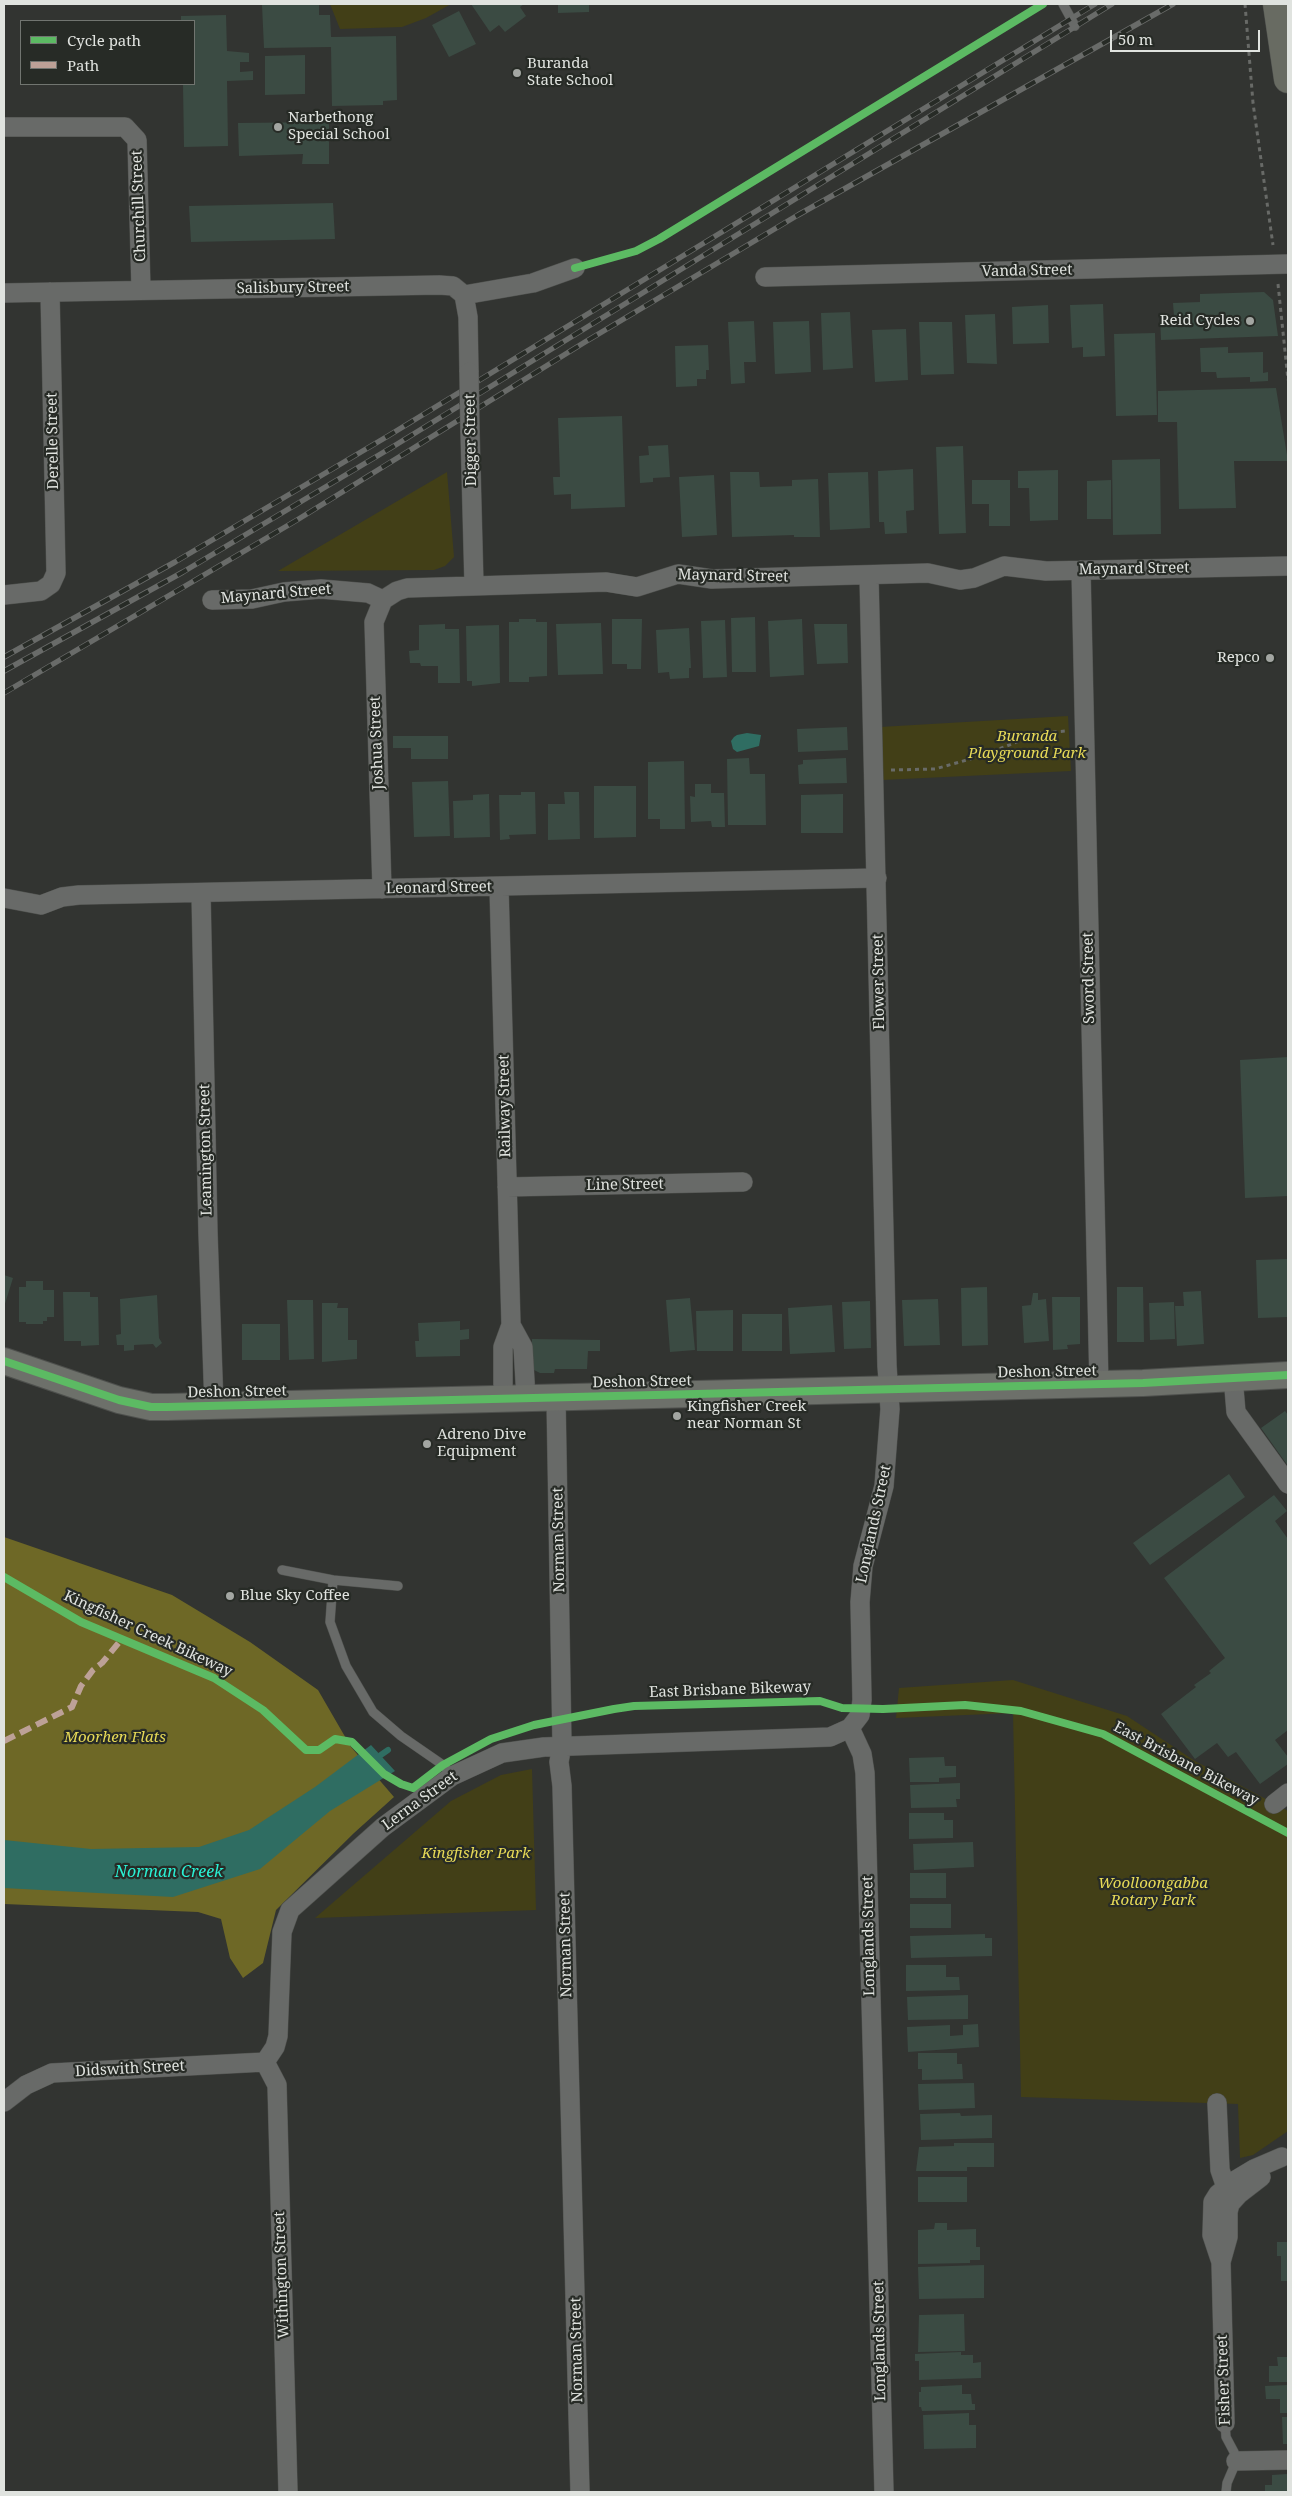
<!DOCTYPE html>
<style>
body{margin:0}
#map{position:relative;width:1292px;height:2496px;overflow:hidden;background:#323431;font-family:"Noto Serif",serif}
canvas{display:block}
.frame{position:absolute;inset:0;border:5px solid #e0e3df;pointer-events:none}
.legend{position:absolute;left:20px;top:20px;width:175px;height:65px;box-sizing:border-box;background:#272b26;border:1px solid #717570;margin:0;padding:6px 9px;list-style:none;font-size:15px;color:#e0e3df}
.legend li{display:flex;align-items:center;gap:10px;height:25px}
.legend b{width:25px;border:1px solid #717570}
.scale{position:absolute;left:1110px;top:30px;width:150px;height:22px;box-sizing:border-box;border:2px solid #e0e3df;border-top:0;padding-left:6px;font-size:15px;line-height:18px;white-space:nowrap;color:#e0e3df;-webkit-text-stroke:4px #272b26;paint-order:stroke}
</style>
<div id="map">
<canvas width="1292" height="2496"></canvas>
<div class="frame"></div>
<ul class="legend">
<li><b style="height:6px;background:#5cba63"></b>Cycle path</li>
<li><b style="height:6px;background:#bda197"></b>Path</li>
</ul>
<div class="scale">50 m</div>
</div>
<script>
const context = document.querySelector('canvas').getContext('2d');
context.lineJoin = 'round';
function fillPath(path, color) { context.fillStyle = color; context.fill(path, 'evenodd'); }
const toPath = rows => new Path2D(rows.map(r => 'M' + r).join(''));
function trace(path, color, width, dash) { context.strokeStyle = color; context.lineWidth = width; context.lineCap = dash ? 'butt' : 'round'; context.setLineDash(dash || []); context.stroke(path); }
function drawText(font, color, halo, rows, align = 'center') {
  context.font = font + ' "Noto Serif",serif'; context.lineWidth = 4.5; context.setLineDash([]); context.textBaseline = 'middle'; context.strokeStyle = halo; context.fillStyle = color; for (const [text, x, y, turn = 0] of rows) {
    context.save(); context.translate(x, y); context.rotate((+turn || 0) * Math.PI / 180); context.textAlign = isNaN(turn) ? turn : align; if (halo) context.strokeText(text, 0, 0); context.fillText(text, 0, 0); context.restore();
  }
}
fillPath(toPath([
 [330,4,451,4,426,18,402,27,340,29],
 [447,472,454,557,445,566,434,570,278,571],
 [1068,716,1071,771,882,780,880,727],
 [1013,1680,1127,1716,1195,1761,1288,1811,1288,2131,1253,2155,1240,2158,1238,2104,1021,2097,1013,1713,896,1718,899,1688],
 [532,1769,536,1910,315,1918,451,1801,501,1775]
]), '#423f17');
fillPath(toPath([
 [4,1537,172,1595,250,1642,318,1690,351,1747,394,1797,354,1833,276,1910,263,1963,243,1978,230,1958,221,1919,198,1912,4,1904]
]), '#6e6826');
fillPath(toPath([
 [747,733,761,735,759,746,737,752,733,749,731,741,734,737,737,735],
 [371,1745,395,1771,330,1811,260,1869,173,1897,4,1888,4,1840,91,1849,199,1847,249,1830,315,1787]
]), '#2f6d62');
trace(toPath([
 [375,1759,388,1750]
]), '#2f6d62', 6);
fillPath(toPath([
 [319,4,319,15,330,15,331,37,396,36,397,100,383,101,383,105,332,106,331,47,264,48,262,5],
 [471,4,524,4,520,7,526,16,505,32,499,25,490,32],
 [558,4,589,4,589,12,558,13],
 [459,11,476,44,449,57,432,25],
 [226,15,227,51,249,53,249,62,240,62,240,72,253,71,253,80,227,81,228,146,184,147,183,84,194,84,194,21,181,21,181,16],
 [305,55,305,94,265,95,265,56],
 [329,122,329,164,302,164,303,154,239,156,238,123],
 [333,203,335,239,191,242,189,206],
 [1264,292,1273,300,1278,336,1161,340,1160,317,1174,316,1173,303,1200,302,1200,294],
 [1103,304,1105,356,1083,357,1083,347,1072,348,1070,305],
 [1048,305,1049,343,1013,344,1012,307],
 [850,312,853,368,823,370,821,313],
 [995,314,997,364,967,363,965,315],
 [754,321,756,362,744,362,745,383,731,384,728,322],
 [809,321,811,372,775,374,773,322],
 [919,322,952,322,954,374,921,375],
 [906,329,908,380,875,382,872,330],
 [1155,333,1157,415,1116,416,1114,334],
 [708,345,709,370,706,370,706,379,697,379,697,386,676,387,675,346],
 [1228,347,1228,353,1263,352,1263,373,1268,372,1268,381,1250,382,1250,377,1217,378,1216,372,1201,372,1200,348],
 [1276,388,1288,461,1234,461,1236,508,1179,509,1177,422,1158,422,1158,391],
 [622,416,625,507,571,509,571,494,554,495,553,477,560,477,558,418],
 [668,445,670,477,653,478,653,482,640,483,639,456,649,455,648,446],
 [963,446,966,533,939,534,936,447],
 [1160,459,1161,534,1113,535,1112,460],
 [913,469,914,510,906,511,907,533,885,534,884,522,879,522,878,471],
 [1058,470,1058,520,1030,521,1029,488,1018,488,1018,471],
 [730,472,759,472,760,487,792,486,792,480,818,479,820,537,794,537,794,535,732,537],
 [868,472,870,528,830,530,828,473],
 [714,475,717,535,682,537,679,477],
 [972,480,1010,480,1010,526,989,526,989,504,972,504],
 [1111,480,1111,519,1087,519,1087,481],
 [755,617,756,672,732,672,731,618],
 [519,619,536,619,536,622,547,622,547,676,529,677,529,682,509,682,509,622,519,622],
 [612,619,642,619,641,669,627,669,627,664,612,664],
 [802,619,804,675,770,677,768,621],
 [725,620,727,677,703,678,701,621],
 [601,623,603,674,558,675,556,624],
 [445,624,445,629,459,629,460,683,438,683,438,666,421,666,420,663,410,663,409,651,419,650,419,625],
 [814,624,847,624,848,663,817,664],
 [499,625,500,683,472,686,472,681,467,681,466,626],
 [689,628,691,668,689,668,689,678,670,679,669,672,658,673,656,630],
 [847,727,848,750,798,752,797,729],
 [393,736,448,736,448,759,411,759,411,748,393,748],
 [749,758,750,774,765,774,766,825,728,825,727,759],
 [846,758,847,783,799,784,798,765,803,764,803,760],
 [684,761,685,829,660,829,660,819,648,819,648,762],
 [448,781,450,836,414,837,412,782],
 [695,784,711,784,711,793,724,793,725,827,712,827,711,821,691,822,690,796,695,797],
 [594,786,636,786,636,837,594,838],
 [521,792,535,792,536,834,509,835,510,839,500,840,499,795,521,795],
 [564,792,579,792,580,839,548,840,548,804,565,804],
 [489,794,490,837,454,838,453,801,473,800,473,795],
 [843,794,843,833,801,833,801,795],
 [1288,1057,1288,1196,1245,1198,1240,1060],
 [1288,1259,1288,1317,1258,1318,1256,1260],
 [4,1275,13,1278,4,1307],
 [26,1281,43,1281,43,1290,54,1290,54,1317,47,1317,47,1321,43,1321,43,1324,26,1324,26,1322,19,1322,19,1287,26,1287],
 [987,1287,988,1345,962,1346,961,1288],
 [1117,1287,1143,1287,1144,1342,1117,1342],
 [1201,1291,1204,1344,1177,1346,1175,1306,1184,1306,1183,1292],
 [63,1292,90,1292,90,1297,98,1297,99,1345,81,1346,81,1341,64,1341],
 [1033,1293,1038,1293,1038,1300,1046,1299,1049,1341,1024,1343,1022,1306,1031,1305],
 [157,1295,159,1338,162,1343,156,1348,153,1344,134,1345,134,1350,124,1351,124,1345,117,1345,116,1335,121,1334,120,1299],
 [1052,1297,1080,1297,1080,1344,1067,1345,1068,1349,1053,1350],
 [690,1298,695,1350,670,1352,666,1300],
 [938,1299,940,1345,904,1346,902,1300],
 [287,1300,313,1300,314,1359,289,1360],
 [870,1301,871,1348,844,1349,842,1302],
 [1174,1302,1175,1339,1150,1340,1149,1303],
 [322,1303,338,1303,337,1308,348,1308,348,1340,357,1340,357,1359,322,1362],
 [832,1305,835,1352,790,1354,788,1308],
 [733,1310,733,1351,697,1351,696,1311],
 [742,1314,782,1314,782,1351,742,1351],
 [460,1321,460,1330,469,1329,469,1339,460,1340,460,1356,416,1357,415,1341,419,1341,418,1323],
 [242,1324,280,1324,280,1360,242,1360],
 [532,1339,600,1340,600,1351,588,1351,587,1369,555,1369,554,1373,540,1373,532,1369],
 [1285,1411,1288,1415,1288,1466,1261,1428],
 [1229,1474,1245,1497,1150,1565,1133,1543],
 [1274,1495,1287,1511,1275,1521,1288,1539,1288,1730,1275,1740,1288,1757,1288,1764,1260,1784,1236,1752,1228,1757,1217,1743,1195,1759,1161,1714,1196,1687,1194,1685,1211,1673,1209,1671,1225,1658,1164,1578],
 [944,1757,945,1766,956,1766,956,1777,939,1778,939,1782,910,1782,909,1758],
 [960,1783,960,1799,956,1799,957,1807,911,1808,910,1785],
 [909,1813,944,1813,944,1820,953,1820,953,1838,909,1839],
 [973,1842,974,1867,914,1870,913,1844],
 [910,1873,946,1873,946,1898,910,1898],
 [910,1904,951,1904,951,1928,910,1928],
 [985,1934,985,1938,992,1938,992,1956,911,1958,910,1936],
 [906,1965,946,1965,946,1977,959,1977,960,1990,906,1991],
 [968,1995,968,2019,908,2020,907,1997],
 [978,2024,979,2047,908,2052,907,2027,950,2025,950,2036,963,2035,963,2025],
 [918,2053,957,2053,957,2064,962,2064,963,2079,922,2080,922,2069,918,2069],
 [974,2083,975,2108,919,2110,918,2084],
 [960,2113,961,2116,992,2115,992,2138,921,2140,920,2114],
 [954,2143,994,2143,994,2167,967,2167,967,2171,916,2171,919,2147,954,2146],
 [918,2177,967,2177,967,2202,918,2202],
 [935,2223,947,2223,947,2230,976,2229,976,2247,980,2247,980,2260,970,2260,970,2263,918,2264,918,2230,934,2229],
 [1277,2242,1288,2242,1288,2281,1281,2281,1281,2256,1277,2256],
 [984,2265,984,2298,919,2299,918,2267],
 [964,2314,965,2351,918,2352,919,2315],
 [961,2352,961,2355,973,2355,973,2363,981,2362,981,2378,919,2380,919,2361,915,2361,915,2354],
 [1277,2357,1288,2357,1288,2382,1269,2382,1269,2366,1278,2366],
 [962,2385,962,2394,971,2394,972,2404,975,2404,975,2410,922,2411,921,2407,919,2407,919,2392,921,2392,921,2387],
 [1288,2385,1288,2413,1280,2413,1280,2399,1266,2399,1265,2386],
 [969,2413,969,2425,976,2425,976,2448,924,2449,923,2415],
 [1282,2417,1288,2417,1288,2444,1283,2444],
 [1287,2474,1288,2492,1265,2492,1265,2485,1272,2485,1272,2475]
]), '#3b4b43');
const lane = toPath([
 [1063,4,1075,26],
 [282,1570,333,1580],
 [398,1586,333,1580,330,1622,346,1666,373,1712,401,1736,443,1765,452,1776],
 [1225,2423,1226,2437,1234,2452,1236,2462,1227,2483,1226,2492]
]);
const street = toPath([
 [4,127,125,127,137,140,141,290],
 [765,277,1288,264],
 [4,293,439,285,453,286,464,295,533,283,575,268],
 [464,295,468,317,469,372],
 [470,431,474,585],
 [1081,570,1099,1385],
 [4,595,41,591,51,584,56,573,50,292],
 [212,600,252,599,284,592,321,589,368,593,383,600,397,591,407,588,606,582,637,587,678,574,712,579,928,573,960,580,974,578,1004,566,1046,571,1288,566],
 [499,887,511,1325,503,1347,503,1399],
 [382,889,374,622,383,600],
 [201,893,208,1233,214,1406],
 [4,898,41,905,62,897,79,895,877,878],
 [507,1187,743,1182],
 [511,1325,523,1347,526,1398],
 [1233,1377,1236,1412,1288,1484],
 [556,1398,562,1745,559,1762,562,1786,580,2492],
 [850,1728,862,1754,865,1773,884,2492],
 [1274,1804,1288,1793],
 [265,2062,275,2047,278,2036,282,1932,290,1910,383,1827,452,1776,502,1753,544,1747,830,1737,850,1728,860,1715,862,1700,860,1602,863,1566,884,1486,890,1409,887,1366,869,575],
 [265,2062,277,2085,288,2492],
 [4,2102,26,2085,52,2073,265,2062],
 [1217,2103,1220,2170,1230,2199],
 [1221,2262,1228,2237,1228,2212,1230,2204,1239,2194,1261,2177],
 [1225,2423,1221,2262,1212,2235,1213,2202,1218,2194,1234,2181,1254,2169,1282,2157],
 [1236,2461,1288,2460]
]);
const secondary = toPath([
 [4,1361,119,1400,151,1407,167,1407,1143,1383,1288,1375]
]);
const primary = toPath([
 [1277,4,1288,79]
]);
trace(lane, '#4e504d', 10);
trace(street, '#4e504d', 20);
trace(secondary, '#4e504d', 28);
trace(primary, '#4e504d', 29);
trace(toPath([
 [1245,4,1253,103,1273,245],
 [1278,284,1288,380],
 [891,770,935,769,981,756,1040,733,1066,731]
]), '#686a67', 3, [4, 4]);
trace(lane, '#686a68', 9);
trace(street, '#686a68', 19);
trace(secondary, '#6d706a', 26);
trace(primary, '#686b62', 28);
const rail = toPath([
 [4,657,175,562,388,436,1095,4],
 [4,671,183,572,394,446,1112,4],
 [4,693,297,520,585,342,798,215,1173,4]
]);
trace(rail, '#696b69', 5.5);
trace(rail, '#272b26', 4, [11]);
const streetBridge = toPath([
 [469,372,470,431]
]);
trace(streetBridge, '#4e504d', 20, []);
trace(streetBridge, '#686a68', 19);
trace(toPath([
 [4,1741,72,1707,81,1686,93,1670,102,1663,121,1640]
]), '#bda197', 6, [12, 6]);
trace(toPath([
 [575,268,636,251,659,239,1043,4],
 [4,1361,119,1400,151,1407,167,1407,1143,1383,1288,1375],
 [4,1577,81,1622,214,1678,263,1710,306,1750,319,1750,335,1739,352,1742,384,1774,401,1784,413,1788,443,1765,491,1739,534,1725,614,1709,634,1706,820,1701,842,1708,883,1709,965,1705,1021,1711,1103,1734,1288,1833]
]), '#5cba63', 8);
for (const [x, y, r, color] of [
 [517,73,5,"#a3a6a2"],
 [278,127,5,"#a3a6a2"],
 [1250,321,5,"#a3a6a2"],
 [1270,658,5,"#a3a6a2"],
 [677,1416,5,"#a3a6a2"],
 [427,1444,5,"#a3a6a2"],
 [230,1596,5,"#a3a6a2"]
]) { const dot = new Path2D(); dot.arc(x, y, r, 0, 2 * Math.PI); context.fillStyle = color; context.fill(dot); trace(dot, '#272b26', 2); }
drawText('15px', '#e0e3df', '#272b26', [
 ["Buranda",527,64],
 ["State School",527,81],
 ["Narbethong",288,118],
 ["Special School",288,135],
 ["Reid Cycles",1240,321,"right"],
 ["Repco",1260,658,"right"],
 ["Kingfisher Creek",687,1407],
 ["near Norman St",687,1424],
 ["Adreno Dive",437,1435],
 ["Equipment",437,1452],
 ["Blue Sky Coffee",240,1596]
], 'left');
drawText('15px', '#e0e3df', '#272b26', [
 ["Churchill Street",139,206,-92],
 ["Vanda Street",1027,271,-1],
 ["Salisbury Street",293,288,-1],
 ["Digger Street",471,440,-91],
 ["Derelle Street",53,441,-91],
 ["Maynard Street",1134,569,-1],
 ["Maynard Street",733,576,1],
 ["Maynard Street",276,594,-5],
 ["Joshua Street",377,743,-92],
 ["Leonard Street",439,888,-1],
 ["Sword Street",1089,978,-91],
 ["Flower Street",879,982,-91],
 ["Railway Street",505,1106,-91],
 ["Leamington Street",206,1150,-91],
 ["Line Street",625,1185,-1],
 ["Deshon Street",1047,1372,-1],
 ["Deshon Street",642,1382,-1],
 ["Deshon Street",237,1392,-1],
 ["Longlands Street",874,1524,-78],
 ["Norman Street",559,1540,-91],
 ["Kingfisher Creek Bikeway",148,1634,25],
 ["East Brisbane Bikeway",730,1690,-2],
 ["East Brisbane Bikeway",1186,1764,28],
 ["Lerna Street",420,1801,-36],
 ["Longlands Street",869,1936,-91],
 ["Norman Street",566,1945,-91],
 ["Didswith Street",130,2069,-3],
 ["Withington Street",282,2275,-92],
 ["Longlands Street",880,2341,-91],
 ["Norman Street",577,2350,-91],
 ["Fisher Street",1224,2380,-92]
]);
drawText('italic 15px', '#e7da57', '#272b26', [
 ["Buranda",1027,737],
 ["Playground Park",1027,754],
 ["Moorhen Flats",115,1738],
 ["Kingfisher Park",476,1854],
 ["Woolloongabba",1153,1884],
 ["Rotary Park",1153,1901]
]);
drawText('italic 16px', '#2af0d4', '#272b26', [
 ["Norman Creek",169,1872]
]);
</script>
